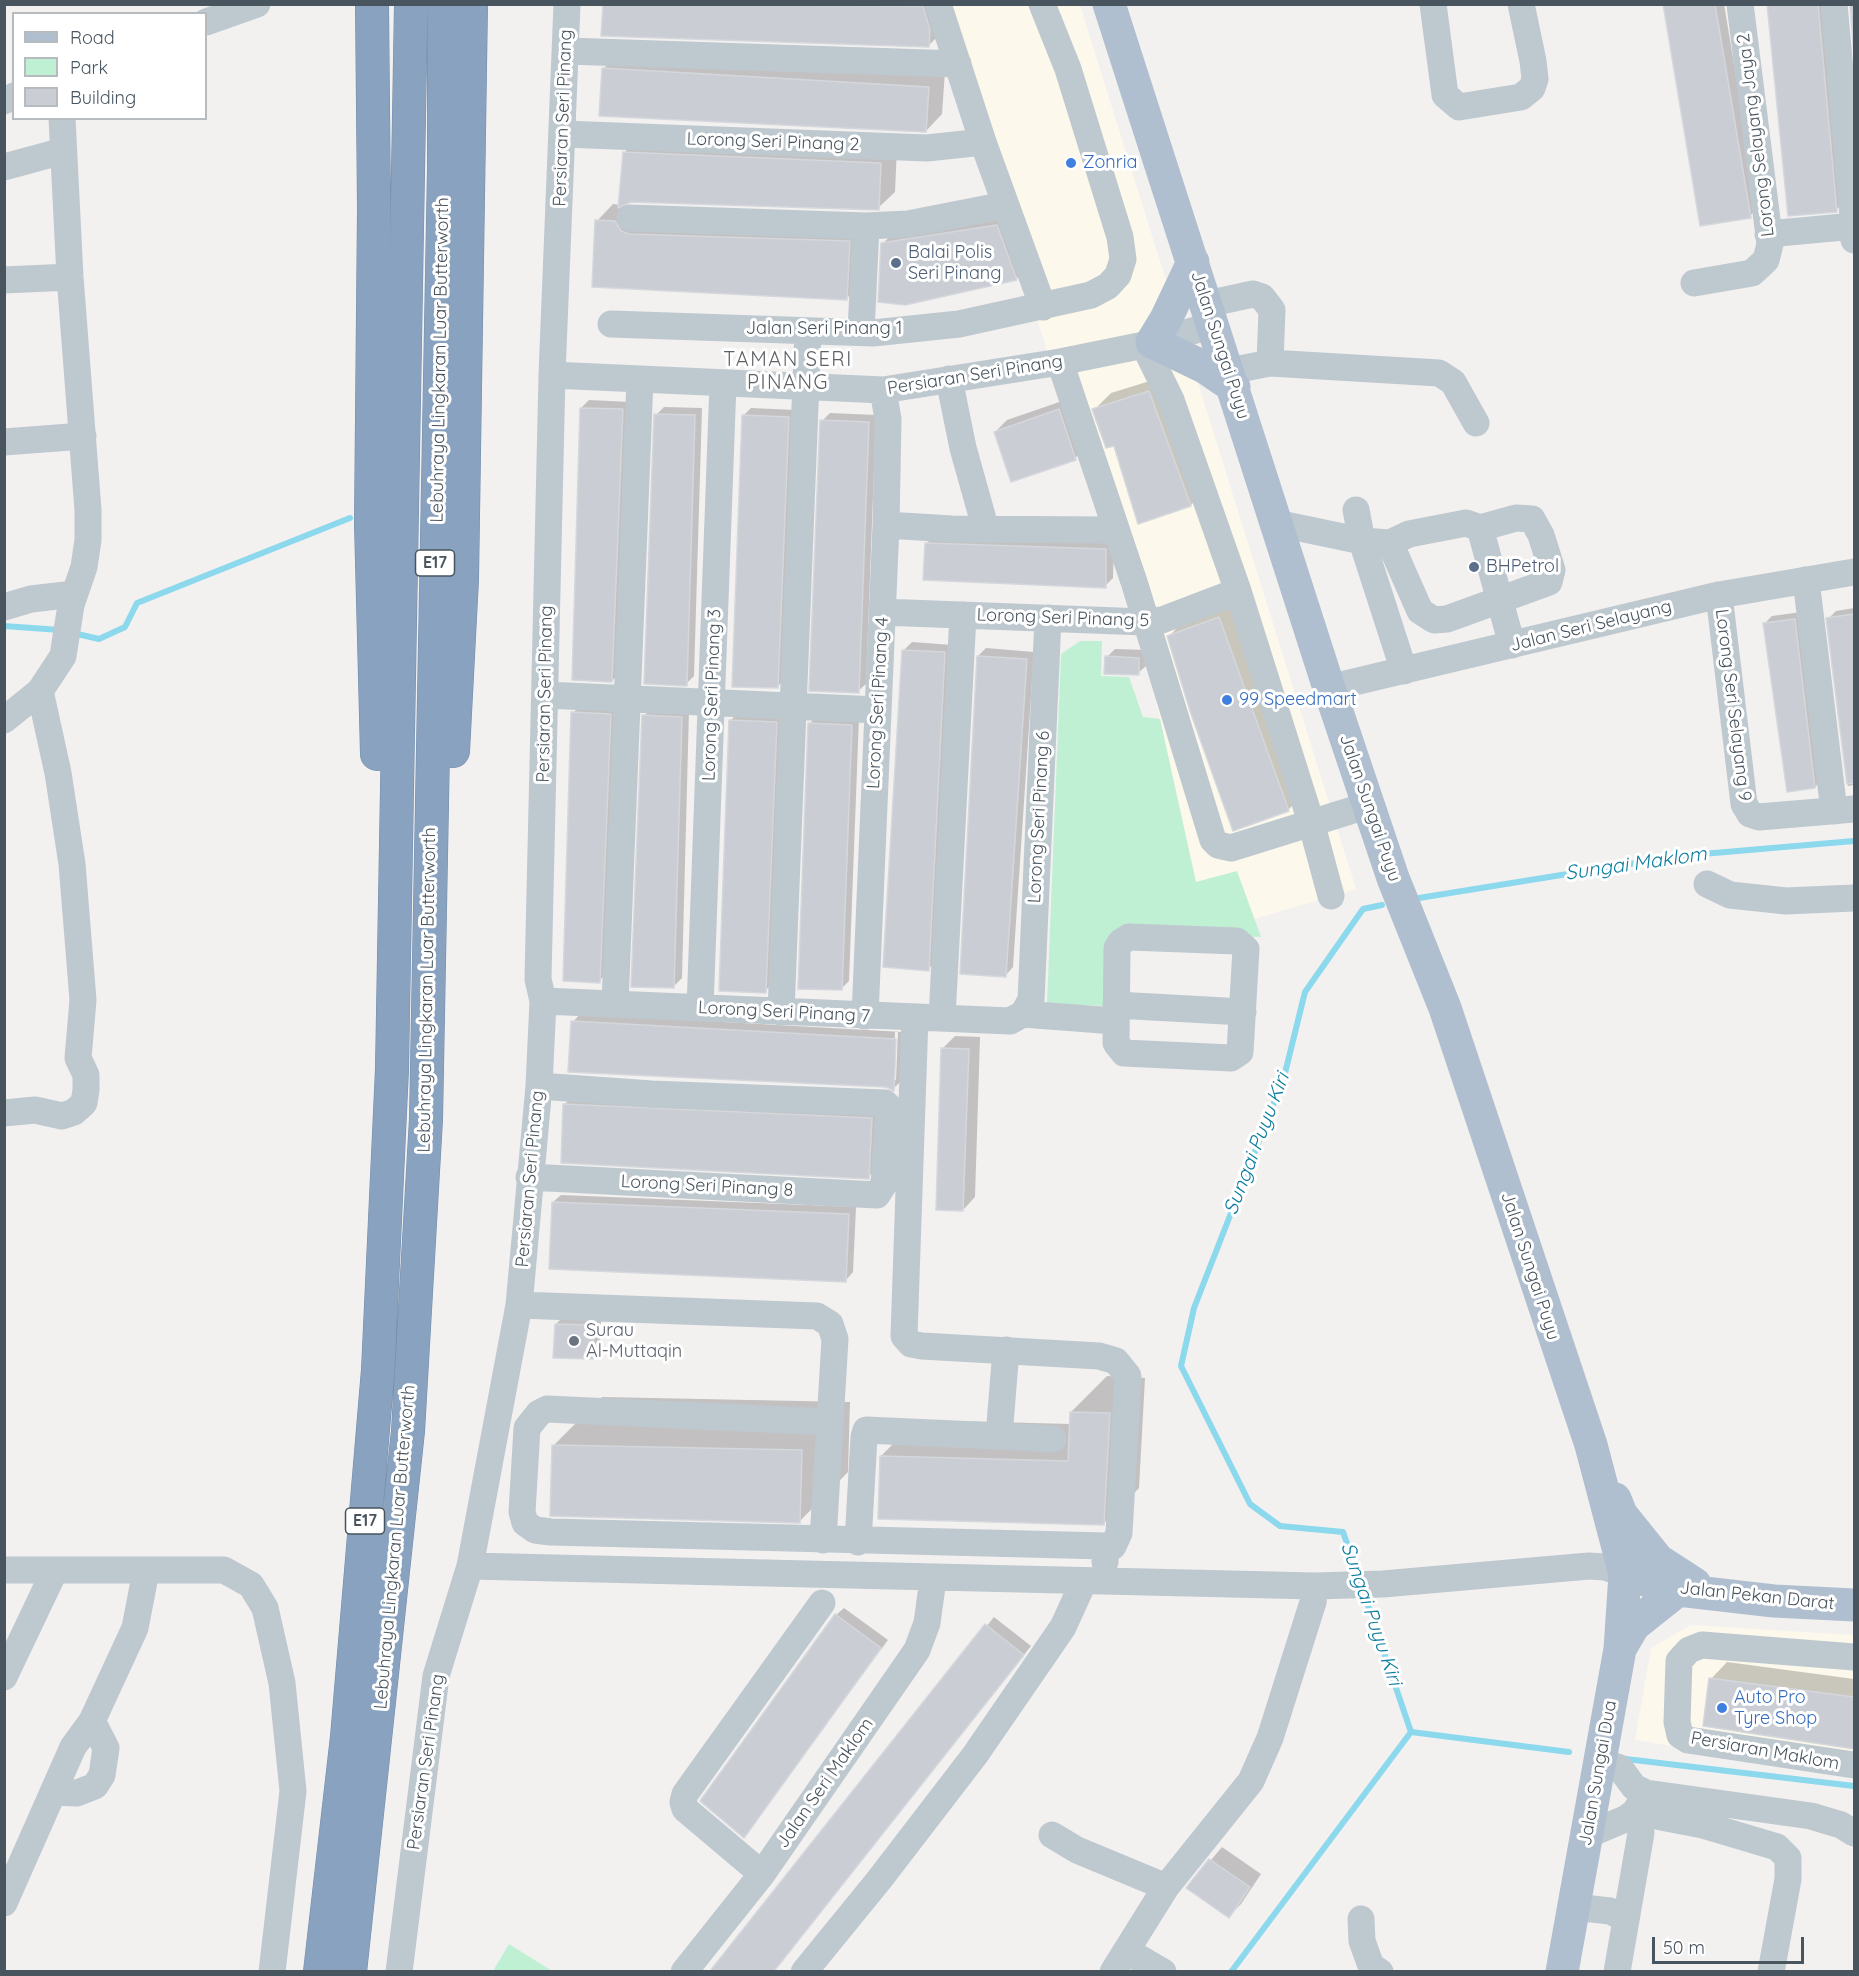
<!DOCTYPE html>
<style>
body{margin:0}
#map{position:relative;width:1859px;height:1976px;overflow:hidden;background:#f3f0f0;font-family:Quicksand,sans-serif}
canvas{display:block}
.frame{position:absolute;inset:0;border:6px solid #48545e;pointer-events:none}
.legend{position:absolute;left:12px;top:12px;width:195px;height:108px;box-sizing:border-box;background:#fff;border:2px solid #b6bbbf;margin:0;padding:8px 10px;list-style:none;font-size:18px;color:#48545e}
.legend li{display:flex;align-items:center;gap:12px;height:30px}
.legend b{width:30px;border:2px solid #b6bbbf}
.scale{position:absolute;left:1652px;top:1937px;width:152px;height:27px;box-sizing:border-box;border:3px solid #48545e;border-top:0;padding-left:8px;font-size:18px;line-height:21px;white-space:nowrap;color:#48545e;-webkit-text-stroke:4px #fff;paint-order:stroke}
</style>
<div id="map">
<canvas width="1859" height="1976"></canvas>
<div class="frame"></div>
<ul class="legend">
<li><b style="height:8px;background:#b0bfcf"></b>Road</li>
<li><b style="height:16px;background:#bff0d3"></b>Park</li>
<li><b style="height:16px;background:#cacdd3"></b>Building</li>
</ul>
<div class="scale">50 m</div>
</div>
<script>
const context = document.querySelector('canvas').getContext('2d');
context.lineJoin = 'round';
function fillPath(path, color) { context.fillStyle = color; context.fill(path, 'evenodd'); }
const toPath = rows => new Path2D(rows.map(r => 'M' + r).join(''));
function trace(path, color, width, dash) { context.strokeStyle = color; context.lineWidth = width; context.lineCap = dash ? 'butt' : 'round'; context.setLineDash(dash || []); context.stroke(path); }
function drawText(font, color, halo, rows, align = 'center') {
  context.font = font + ' Quicksand,sans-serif'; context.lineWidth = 6; context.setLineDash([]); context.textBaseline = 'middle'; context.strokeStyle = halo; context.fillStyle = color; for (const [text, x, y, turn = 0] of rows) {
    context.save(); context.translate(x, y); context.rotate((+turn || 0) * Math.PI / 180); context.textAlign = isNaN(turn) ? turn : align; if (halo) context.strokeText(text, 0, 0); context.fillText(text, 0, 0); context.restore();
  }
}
fillPath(toPath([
 [939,5,1080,5,1356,889,1254,919,1237,871,1196,883,1155,696],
 [1691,1625,1854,1635,1854,1775,1635,1740,1651,1648]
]), '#fcf8eb');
fillPath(toPath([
 [1080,641,1102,641,1101,676,1129,677,1143,717,1160,719,1196,882,1237,871,1261,937,1111,932,1108,1006,1047,1004,1061,654],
 [509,1944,552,1971,493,1971]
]), '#bff0d3');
fillPath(toPath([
 [605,4,943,4,945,29,928,46],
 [1664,4,1724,4,1758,208,1750,216],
 [1768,4,1826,4,1844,202,1836,210],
 [620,52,945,71,942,114,926,131,603,69],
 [640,136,897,147,895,192,878,208,630,201,622,205,865,225,863,282,846,299,594,285,597,221,613,204,620,205,624,153],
 [1013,210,1032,263,1016,279,882,244,899,228],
 [1166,376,1207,488,1191,505,1139,522,1115,444,1094,410,1111,393],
 [1071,398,1088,446,1075,458,995,432,1007,420],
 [589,400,630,402,619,673,612,681,581,408],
 [664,407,702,408,694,676,686,684,656,415],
 [751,408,796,410,785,679,777,687,743,416],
 [830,413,876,415,866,684,858,691,822,421],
 [934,536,1114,543,1113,578,1105,586,926,544],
 [1235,602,1304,794,1288,810,1169,636,1185,620],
 [1854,608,1854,785,1848,786,1828,619,1836,611],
 [1802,612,1823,779,1815,787,1764,624,1772,616],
 [912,642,952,645,936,961,928,969,904,650],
 [986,648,1034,652,1013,967,1006,975,978,656],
 [1115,649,1146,650,1146,666,1138,673,1107,657],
 [581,705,618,706,607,973,599,981,573,713],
 [652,708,689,710,682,978,674,986,644,716],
 [738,713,784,715,773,983,765,991,730,721],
 [818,715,859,717,849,981,841,989,810,723],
 [580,1014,903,1032,901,1081,893,1089,573,1022],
 [895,1032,898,1032,896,1080,893,1080],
 [955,1036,980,1037,975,1197,963,1210,943,1048],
 [572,1097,880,1111,876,1169,868,1177,564,1105],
 [561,1195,856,1207,853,1272,846,1280,553,1202],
 [564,1316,601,1318,600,1350,592,1358,556,1324],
 [1107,1376,1145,1378,1139,1488,1103,1524,881,1456,917,1420,1071,1424,1071,1412],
 [602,1397,850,1402,848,1472,800,1521,553,1446],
 [844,1608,888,1640,744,1836,836,1615],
 [994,1617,1031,1646,774,1972,712,1972],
 [1727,1662,1854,1679,1854,1749,1705,1725,1711,1679],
 [1222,1847,1261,1874,1241,1904,1229,1916,1188,1887]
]), '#0003');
trace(toPath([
 [4,626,60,630],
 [73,633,99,639,125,627,137,603,350,518],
 [1419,898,1679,856,1854,841],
 [1359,1578,1343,1532,1280,1526,1250,1504,1181,1366,1194,1308,1284,1077,1305,992,1363,909,1382,905],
 [1411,1732,1569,1752],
 [1626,1759,1854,1786],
 [1231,1972,1411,1732,1363,1591]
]), '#8cd8ed', 6);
const building = toPath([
 [603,4,923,6,930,30,929,47,601,36,603,4],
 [1663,4,1715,4,1751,218,1700,226,1663,4],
 [1767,4,1818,4,1837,212,1788,216,1767,4],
 [1850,4,1854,4,1854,56,1850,4],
 [602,68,929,87,926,132,599,116,602,68],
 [623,152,881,163,879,210,631,202,618,208,623,152],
 [595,220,615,221,621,231,629,234,850,241,847,300,592,287,595,220],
 [997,225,1017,280,905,305,878,302,881,243,997,225],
 [1149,391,1191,506,1138,524,1114,446,1106,448,1092,409,1149,391],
 [580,408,623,409,612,682,572,680,580,408],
 [1059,409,1076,460,1011,482,994,432,1059,409],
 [654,414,695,415,687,686,644,684,654,414],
 [742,415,789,417,778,688,732,687,742,415],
 [820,420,869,422,859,693,809,691,820,420],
 [925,543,1106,549,1106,588,923,580,925,543],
 [1854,614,1854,783,1847,784,1826,618,1854,614],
 [1219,617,1289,811,1233,831,1191,714,1167,636,1219,617],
 [1795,619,1815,788,1787,792,1763,623,1795,619],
 [902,650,945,652,929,971,883,967,902,650],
 [977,656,1027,659,1006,977,960,974,977,656],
 [1105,656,1139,658,1139,675,1104,674,1105,656],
 [571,712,611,714,600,983,563,981,571,712],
 [642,715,682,717,674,988,631,987,642,715],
 [729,720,777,722,766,993,719,991,729,720],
 [808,723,852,725,842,990,798,989,808,723],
 [571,1021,896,1039,894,1091,886,1087,568,1072,571,1021],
 [941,1048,969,1049,963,1211,936,1210,941,1048],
 [563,1104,872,1118,869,1179,561,1163,563,1104],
 [552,1202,849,1214,846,1282,549,1269,552,1202],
 [555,1324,594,1325,593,1359,553,1358,555,1324],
 [1070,1412,1110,1413,1104,1525,878,1519,880,1456,1068,1461,1070,1412],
 [552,1445,802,1450,800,1523,550,1516,552,1445],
 [835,1614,881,1648,744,1838,700,1801,835,1614],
 [985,1624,1024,1655,774,1971,710,1971,985,1624],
 [1709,1678,1854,1697,1854,1749,1703,1726,1709,1678],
 [1209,1859,1250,1887,1229,1918,1186,1888,1209,1859]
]);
fillPath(building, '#cacdd3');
trace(building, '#d4d7dc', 1.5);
const highway = toPath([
 [372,4,374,208,371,523,377,754],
 [453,751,462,579,471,4],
 [320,1972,347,1737,378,1370,392,1069,411,4],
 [350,1972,408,1431,426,1119,444,169,444,4]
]);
trace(highway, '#738dab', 34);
trace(toPath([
 [938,4,983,142,1043,307],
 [1433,4,1445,95,1459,107,1521,97,1532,88,1535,79,1533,61,1521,4],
 [1834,4,1854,226],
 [206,22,257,4],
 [567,51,958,64],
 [4,101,14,96],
 [563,134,927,148,983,142],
 [4,167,63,151],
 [630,218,866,226,908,224,1005,205],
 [1768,234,1854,226,1854,240],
 [4,280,70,277],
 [1694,283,1752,273,1766,260,1770,244,1740,4],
 [1207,304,1253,294,1262,297,1272,310,1270,363],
 [611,324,873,333,959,324,1091,295,1108,286,1118,275,1123,259,1120,237,1068,69,1042,4],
 [861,332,866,226],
 [1144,345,1171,400,1238,591,1311,822,1331,896],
 [1060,362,1135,585,1213,840,1218,845,1231,848,1369,805],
 [1229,371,1270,363,1439,373,1453,382,1476,423],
 [552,375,883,390,1060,362,1144,345,1213,325],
 [949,379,963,448,986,530],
 [4,442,83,436],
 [1356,510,1362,541,1404,671],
 [1276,523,1362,541,1390,543,1409,534,1466,523,1480,528,1512,645],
 [886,525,952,529,1106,530,1118,536],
 [1390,543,1420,611,1434,620,1447,619,1549,582,1552,570,1541,535,1532,519,1516,518,1480,528],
 [1806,580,1834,811],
 [1719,595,1744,804,1750,814,1759,817,1854,809],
 [4,607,31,599,74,594],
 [882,612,1144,622,1162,620,1238,591],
 [1329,688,1719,595,1854,572],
 [545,695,878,710],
 [4,720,40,691,63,656,71,605,84,567,88,540,88,510,70,277,62,118],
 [1707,884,1730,895,1786,901,1854,898],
 [1129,937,1237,941,1246,949,1240,1052,1231,1058,1124,1053,1116,1043,1117,948,1121,942,1129,937],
 [543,1001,1010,1021,1023,1014],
 [615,1004,640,379],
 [1116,1005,1243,1012],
 [700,1008,723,383],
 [781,1012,808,331],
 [1023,1014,1031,1000,1048,618],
 [1023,1014,1115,1021],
 [865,1016,886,525,888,419,883,390],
 [915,1017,904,1336,911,1344,922,1346,1099,1356,1116,1361,1128,1376,1119,1533,1113,1546,1106,1546,1105,1562],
 [942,1018,963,615],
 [4,1113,35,1110,62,1116,74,1112,84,1103,86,1090,86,1075,78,1058,83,1000,72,864,58,773,40,691],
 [529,1177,877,1195,884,1184,889,1107,885,1103,651,1094,539,1086],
 [519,1305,817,1316,830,1324,835,1339,823,1540],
 [1006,1350,999,1436,1053,1439],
 [830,1422,547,1409,539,1413,527,1428,522,1512,525,1523,535,1530,551,1532,1106,1546],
 [858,1542,864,1437,866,1430,999,1436],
 [470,1566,1315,1586,1383,1584,1589,1566,1605,1567,1625,1574],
 [4,1570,224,1570,251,1585,265,1608,282,1683,293,1791,272,1972],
 [1854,1657,1702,1645,1689,1650,1679,1661,1677,1722,1680,1735,1688,1740,1854,1765],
 [4,1677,55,1570],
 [1600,1761,1620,1768,1634,1787,1646,1793,1811,1816,1841,1825,1854,1833],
 [53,1792,77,1793,95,1786,102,1775,106,1748,92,1721],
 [1052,1835,1077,1850,1166,1887],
 [1587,1835,1625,1819,1635,1812,1644,1797],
 [762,1874,685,1809,683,1802,685,1794,822,1603],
 [4,1903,73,1747,92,1721,135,1628,146,1571],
 [1574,1907,1610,1911,1626,1919],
 [1361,1919,1362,1941,1371,1966,1380,1972],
 [1127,1951,1163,1972],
 [399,1972,436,1676,470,1566,519,1305,539,1086,543,1001,538,979,552,375,567,4],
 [684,1972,762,1874,917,1650,927,1623,933,1579],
 [804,1972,879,1880,975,1755,1063,1627,1084,1581],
 [1113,1972,1166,1887,1251,1781,1270,1738,1313,1602,1315,1586],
 [1617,1972,1641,1833,1635,1812,1703,1825,1777,1847,1788,1858,1788,1879,1771,1972]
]), '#bec8cf', 27);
trace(toPath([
 [1109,4,1329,688,1393,878,1445,1008,1591,1445,1625,1574,1620,1649,1562,1972],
 [1193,262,1166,319,1152,342,1206,368,1234,387],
 [1615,1499,1621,1514,1658,1560,1695,1584],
 [1625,1574,1678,1590,1774,1601,1854,1605],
 [1620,1649,1634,1625,1678,1590]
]), '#b0bfcf', 33);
trace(highway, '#88a2bf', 33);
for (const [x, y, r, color] of [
 [1071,163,6,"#3f7fe0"],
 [896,263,6,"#5c6f8a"],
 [1474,567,6,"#5c6f8a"],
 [1227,700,6,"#3f7fe0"],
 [574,1341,6,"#6b7280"],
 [1722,1708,6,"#3f7fe0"]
]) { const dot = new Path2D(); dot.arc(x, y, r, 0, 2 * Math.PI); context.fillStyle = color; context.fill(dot); trace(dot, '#fff', 2); }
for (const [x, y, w] of [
 [435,563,39],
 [365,1521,39]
]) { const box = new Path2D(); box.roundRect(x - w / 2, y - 13, w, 26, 4.5); context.fillStyle = '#fff'; context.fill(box); trace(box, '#48545e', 1.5); }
drawText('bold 16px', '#48545e', null, [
 ["E17",435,563],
 ["E17",365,1521]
]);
drawText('18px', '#48545e', '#fff', [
 ["Persiaran Seri Pinang",563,118,-88],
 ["Lorong Selayang Jaya 2",1756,135,-97],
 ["Lorong Seri Pinang 2",773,142,2],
 ["Jalan Seri Pinang 1",824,329],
 ["Jalan Sungai Puyu",1220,345,72],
 ["Lebuhraya Lingkaran Luar Butterworth",440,360,-89],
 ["Persiaran Seri Pinang",975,375,-9],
 ["Lorong Seri Pinang 5",1063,618,2],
 ["Jalan Seri Selayang",1591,626,-14],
 ["Persiaran Seri Pinang",545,694,-89],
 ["Lorong Seri Pinang 3",712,695,-88],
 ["Lorong Seri Pinang 4",878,703,-87],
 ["Lorong Seri Selayang 9",1733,705,83],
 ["Jalan Sungai Puyu",1370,808,71],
 ["Lorong Seri Pinang 6",1039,817,-87],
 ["Lebuhraya Lingkaran Luar Butterworth",427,990,-89],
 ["Lorong Seri Pinang 7",784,1012,3],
 ["Persiaran Seri Pinang",530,1179,-85],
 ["Lorong Seri Pinang 8",707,1186,3],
 ["Jalan Sungai Puyu",1530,1266,72],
 ["Lebuhraya Lingkaran Luar Butterworth",395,1547,-85],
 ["Jalan Pekan Darat",1757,1596,6],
 ["Persiaran Maklom",1765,1751,10],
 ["Persiaran Seri Pinang",426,1762,-82],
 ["Jalan Sungai Dua",1598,1773,-80],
 ["Jalan Seri Maklom",825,1783,-55]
]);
drawText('18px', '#366cbe', '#fff', [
 ["Zonria",1083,163],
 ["99 Speedmart",1239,700],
 ["Auto Pro",1734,1698],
 ["Tyre Shop",1734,1719]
], 'left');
drawText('18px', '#4e5e75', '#fff', [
 ["Balai Polis",908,253],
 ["Seri Pinang",908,274],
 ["BHPetrol",1486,567]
], 'left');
drawText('18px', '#5b616d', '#fff', [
 ["Surau",586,1331],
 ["Al-Muttaqin",586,1352]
], 'left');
context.letterSpacing = '1.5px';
drawText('20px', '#5d6166', '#fff', [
 ["TAMAN SERI",788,360],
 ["PINANG",788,383]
]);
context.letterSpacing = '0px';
drawText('italic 20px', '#0c7e9e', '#fff', [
 ["Sungai Maklom",1636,864,-8],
 ["Sungai Puyu Kiri",1257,1144,-69],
 ["Sungai Puyu Kiri",1371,1614,71]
]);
</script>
